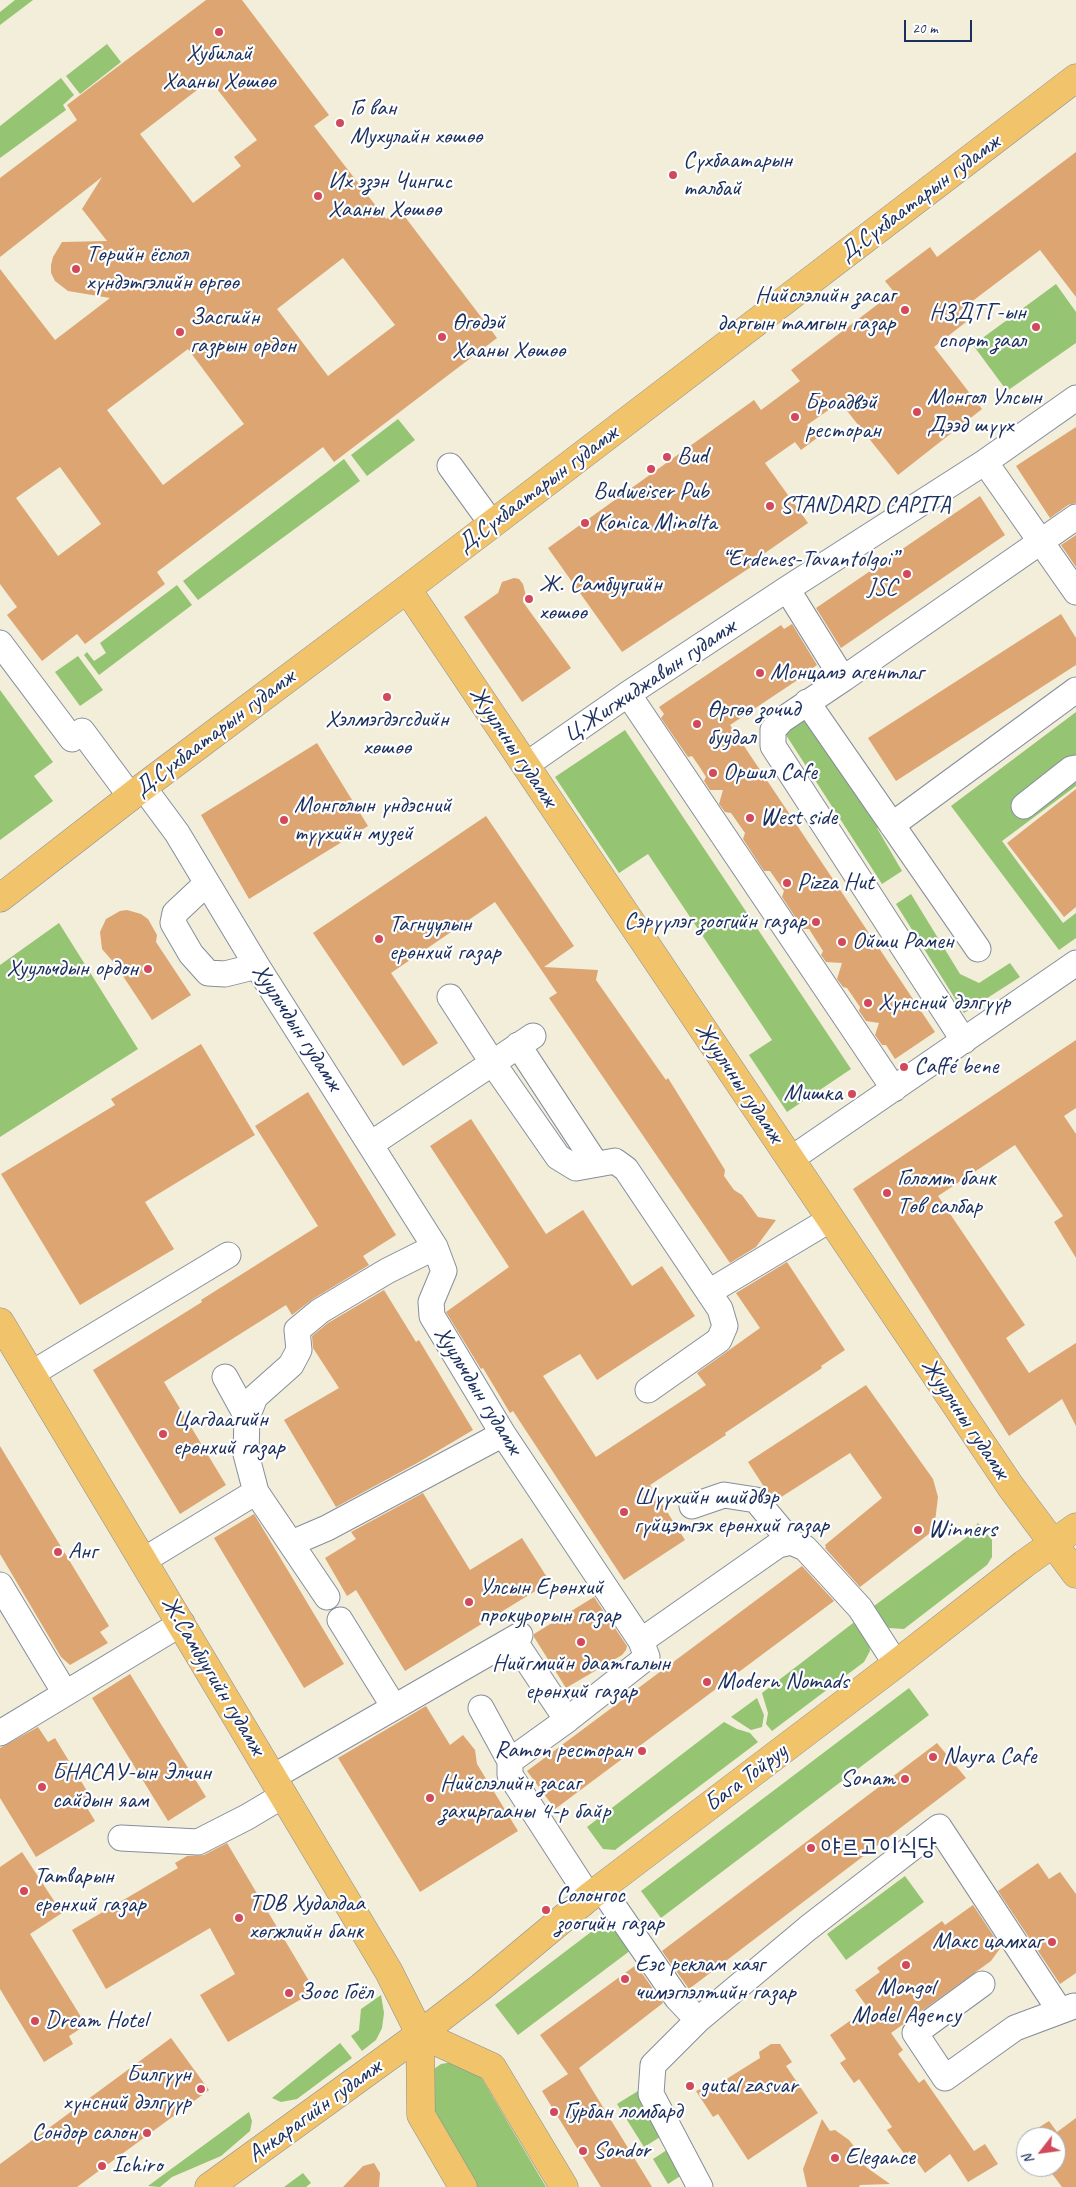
<!DOCTYPE html>
<meta charset="utf-8">
<style>
body{margin:0}
#map{position:relative;width:1076px;height:2187px;overflow:hidden;background:#f2eeda;font-family:Caveat,sans-serif}
canvas{display:block}
.north{position:absolute;left:1016px;top:2127px;width:50px;height:50px;box-sizing:border-box;background:#fff;border:1px solid #a4acbf;border-radius:50%;rotate:240deg;font-size:14px;font-weight:700;line-height:20px;text-align:center;color:#1b2f5e}
.north::after{content:'';display:block;margin:auto;width:18px;height:22px;background:#d1495b;clip-path:polygon(50% 0,100% 100%,50% 72%,0 100%)}
.scale{position:absolute;left:904px;top:20px;width:68px;height:22px;box-sizing:border-box;border:2px solid #1b2f5e;border-top:0;padding-left:6px;font-size:15px;line-height:18px;white-space:nowrap;color:#1b2f5e;-webkit-text-stroke:4px #fff;paint-order:stroke}
</style>
<div id="map">
<canvas width="1076" height="2187"></canvas>
<div class="north">N</div>
<div class="scale">20 m</div>
</div>
<script>
const context = document.querySelector('canvas').getContext('2d');
context.lineJoin = 'round';
function fillPath(path, color) { context.fillStyle = color; context.fill(path, 'evenodd'); }
const toPath = rows => new Path2D(rows.map(r => 'M' + r).join(''));
function trace(path, color, width, dash) { context.strokeStyle = color; context.lineWidth = width; context.lineCap = dash ? 'butt' : 'round'; context.setLineDash(dash || []); context.stroke(path); }
function drawText(font, color, halo, rows, align = 'center') {
  context.font = font + ' Caveat,"Poor Story",sans-serif'; context.lineWidth = 4.5; context.setLineDash([]); context.textBaseline = 'middle'; context.strokeStyle = halo; context.fillStyle = color; for (const [text, x, y, turn = 0] of rows) {
    context.save(); context.translate(x, y); context.rotate((+turn || 0) * Math.PI / 180); context.textAlign = isNaN(turn) ? turn : align; if (halo) context.strokeText(text, 0, 0); context.fillText(text, 0, 0); context.restore();
  }
}
fillPath(toPath([
 [15,0,33,0,0,25,0,12],
 [107,44,121,62,80,94,66,76],
 [61,78,74,95,63,105,66,110,0,158,0,126],
 [1056,284,1076,312,1076,343,1007,391,973,345],
 [398,419,415,440,367,476,351,455],
 [344,459,360,481,198,600,183,581],
 [177,585,192,605,99,675,84,655,87,652,94,661,106,653,100,643],
 [78,656,103,690,80,706,55,672],
 [0,690,53,762,34,776,53,801,0,840],
 [812,706,885,823,877,828,902,871,882,884,786,735,792,720],
 [1076,712,1076,786,1002,841,1063,923,1076,913,1076,938,1059,950,951,806],
 [625,730,851,1069,787,1112,749,1055,772,1040,648,854,619,873,555,777],
 [911,894,960,974,979,983,1010,963,1020,977,964,1013,896,904],
 [59,923,138,1049,0,1137,0,965],
 [978,1523,992,1540,992,1557,987,1565,904,1629,889,1628,879,1620,872,1612,874,1606,967,1537],
 [857,1620,869,1639,870,1651,864,1662,772,1731,766,1724,768,1713,762,1693],
 [909,1688,929,1715,661,1918,641,1891],
 [757,1698,764,1715,762,1727,751,1730,731,1717],
 [724,1722,737,1729,750,1733,758,1742,615,1850,603,1849,587,1827],
 [905,1876,924,1902,846,1960,827,1934],
 [612,1916,635,1947,518,2035,495,2005],
 [381,1995,384,2013,382,2028,376,2040,362,2051,351,2036,359,2030,361,2009],
 [340,2043,352,2058,297,2099,281,2102,272,2098],
 [453,2062,476,2071,481,2077,546,2187,476,2187,430,2111,431,2071,441,2064],
 [638,2091,665,2134,644,2147,617,2104],
 [249,2112,252,2121,250,2131,221,2156,172,2177,160,2187,148,2186],
 [670,2148,685,2173,668,2184,653,2159],
 [303,2173,311,2183,306,2187,284,2187]
]), '#95c472');
fillPath(toPath([
 [206,0,242,0,329,115,314,126,386,219,399,209,497,338,334,462,323,447,157,572,165,584,85,644,77,634,42,661,7,615,17,607,0,584,0,269,55,340,110,298,68,291,55,281,51,273,51,265,53,257,62,242,107,241,82,209,102,177,0,257,0,178,77,120,67,105],
 [210,80,257,140,234,157,241,166,193,203,140,134],
 [343,258,395,325,328,376,277,309],
 [188,349,244,424,163,485,107,410],
 [60,467,101,524,58,556,16,498],
 [1076,152,1076,297,1040,250,958,312,966,322,934,347,982,409,898,475,840,402,807,425,817,438,801,450,795,442,765,463,808,523,755,560,754,565,622,652,548,548,754,400,761,410,800,381,791,370,894,292,885,281,930,247,937,257],
 [1076,427,1076,503,1068,505,1050,518,1016,466],
 [980,496,1005,535,841,648,816,608],
 [1076,535,1076,567,1061,545],
 [514,578,519,579,523,584,526,596,523,602,571,668,522,702,464,617,498,593,502,582],
 [1061,614,1076,638,1076,665,896,781,868,738],
 [792,624,817,665,810,670,811,671,730,725,935,1032,895,1059,886,1045,882,1045,875,1035,879,1023,866,1021,859,1011,860,1007,847,988,843,987,837,979,842,963,826,962,821,955,823,951,809,929,803,929,782,897,784,891,770,871,764,871,743,839,745,833,731,813,725,812,719,804,723,790,710,790,704,781,706,777,699,766,692,756,688,757,661,718,664,714,659,707,781,625,784,629],
 [317,743,368,826,249,899,201,815],
 [1076,789,1076,907,1064,917,1007,843],
 [486,816,574,946,544,967,598,970,596,980,666,1080,668,1078,725,1170,724,1176,734,1190,742,1195,758,1217,776,1220,756,1247,730,1263,549,998,557,993,495,902,391,973,438,1043,403,1066,313,933],
 [127,910,141,914,148,919,157,935,156,942,191,995,152,1020,115,964,102,949,100,932,106,919,120,911],
 [1076,1040,1076,1108,1064,1116,1076,1134,1076,1258,1054,1222,1063,1216,1015,1145,938,1196,1025,1325,1006,1338,1029,1373,1076,1343,1076,1426,1062,1399,1009,1436,853,1189],
 [201,1044,255,1135,145,1202,174,1249,80,1305,1,1174,115,1105,111,1099],
 [308,1092,396,1235,363,1256,369,1265,313,1299,292,1315,286,1305,164,1382,226,1485,180,1514,93,1370,202,1302,201,1300,318,1226,255,1126],
 [471,1119,546,1234,583,1210,632,1286,662,1266,695,1316,597,1380,580,1354,543,1376,596,1457,706,1385,697,1373,760,1328,736,1293,787,1262,845,1350,821,1366,822,1368,725,1433,726,1435,650,1485,685,1540,624,1580,513,1411,510,1413,483,1368,481,1369,446,1312,509,1267,430,1146],
 [384,1290,416,1342,419,1340,473,1430,419,1462,336,1507,284,1420,339,1388,313,1348,312,1336,328,1323],
 [866,1385,933,1479,938,1497,934,1530,860,1587,825,1548,826,1547,825,1545,882,1498,850,1453,775,1501,766,1490,748,1462],
 [0,1446,109,1626,100,1632,108,1643,70,1665,61,1657,0,1554],
 [423,1493,470,1570,522,1538,550,1582,405,1671,356,1590,347,1596,325,1558,356,1539,351,1532],
 [254,1514,344,1664,304,1688,214,1538],
 [802,1566,834,1601,555,1809,527,1771],
 [594,1597,627,1646,626,1650,622,1655,566,1688,534,1637,534,1634],
 [130,1674,206,1797,168,1821,92,1698],
 [426,1706,450,1745,463,1735,475,1750,477,1764,518,1831,420,1892,338,1758],
 [38,1727,48,1742,55,1738,90,1796,83,1801,95,1821,36,1857,0,1798,0,1748],
 [937,1743,966,1778,689,1989,662,1951],
 [227,1843,315,1991,228,2042,200,1995,235,1974,210,1928,106,1989,72,1930,178,1868,175,1863,187,1856,204,1855],
 [22,1852,62,1913,30,1934,86,2025,69,2036,73,2044,44,2062,0,1989,0,1867],
 [1038,1863,1049,1879,1060,1872,1076,1894,1076,1973,1060,1984,998,1891],
 [973,1905,1001,1947,991,1961,891,2033,903,2050,898,2054,919,2083,924,2079,974,2151,985,2144,998,2164,968,2182,950,2154,925,2173,910,2151,905,2155,887,2130,892,2127,859,2079,854,2083,840,2063,846,2059,830,2035,868,2008,855,1990,880,1972,877,1968,942,1921,945,1925],
 [636,1965,663,2003,579,2068,652,2187,601,2187,542,2091,568,2074,540,2035],
 [171,2038,209,2090,77,2187,0,2187,0,2164],
 [771,2044,780,2044,792,2062,786,2066,818,2113,748,2160,718,2114,713,2117,696,2091,711,2084,717,2085,760,2058,759,2052],
 [1076,2118,1076,2187,1062,2187,1047,2167,1056,2167,1056,2137,1026,2137,1026,2139,1024,2137,1049,2121,1057,2132],
 [822,2119,830,2131,835,2130,849,2140,864,2159,866,2167,890,2184,860,2185,859,2187,807,2187,803,2169],
 [374,2163,380,2173,379,2187,343,2187,363,2166]
]), '#dca571');
const minor = toPath([
 [985,462,1076,592],
 [450,466,492,524],
 [787,589,843,679,782,720,773,730,773,746,964,1041],
 [0,643,72,739],
 [843,679,1076,517],
 [628,694,894,1089],
 [807,702,978,949],
 [82,731,131,797],
 [526,765,628,694,787,589,985,462,1076,398],
 [143,787,177,833,257,966,435,1247,444,1271,431,1302,432,1316,503,1434,641,1641,647,1657,567,1720,510,1761,510,1775,589,1897],
 [1024,806,1071,769,1076,768],
 [892,825,1076,690],
 [207,883,175,913,173,923,191,954,208,973,225,974,257,966],
 [450,997,492,1062,558,1157,576,1168,615,1161,626,1169,720,1309,725,1326,719,1340,648,1390],
 [518,1045,596,1164],
 [371,1144,533,1036],
 [791,1159,1076,963],
 [709,1292,831,1219],
 [31,1374,228,1255],
 [225,1377,247,1417],
 [256,1492,327,1597],
 [692,1506,724,1495,756,1500,791,1542],
 [292,1543,327,1528,503,1434],
 [144,1560,256,1492,246,1454,247,1417,255,1397,291,1365,299,1350,297,1330,320,1311,387,1271,435,1247],
 [0,1585,65,1693],
 [340,1620,394,1707],
 [513,1639,567,1720],
 [641,1641,778,1545,791,1542,805,1548,860,1608,896,1664],
 [481,1708,510,1761],
 [0,1733,182,1623],
 [273,1777,520,1635],
 [121,1838,198,1842,247,1817,284,1795],
 [601,1888,677,1998,698,2020],
 [982,1984,915,2033,945,2078,1015,2028,1074,2006],
 [700,2187,651,2094,653,2065,698,2020,808,1928,939,1827,1060,2011]
]);
const major = toPath([
 [407,589,1011,1487,1076,1574],
 [0,898,143,787,407,589,1076,78],
 [0,1322,389,1972,420,2034,421,2115,463,2187],
 [420,2034,492,2067,564,2187],
 [209,2187,420,2034,481,1987,589,1897,896,1664,1024,1564,1076,1527]
]);
trace(minor, '#868e9c', 27);
trace(major, '#868e9c', 29);
trace(minor, '#fff', 25);
trace(major, '#f1c36a', 28);
for (const [x, y, r, color] of [
 [219,32,5,"#d1495b"],
 [340,123,5,"#d1495b"],
 [673,175,5,"#d1495b"],
 [318,196,5,"#d1495b"],
 [76,269,5,"#d1495b"],
 [905,310,5,"#d1495b"],
 [1036,327,5,"#d1495b"],
 [180,332,5,"#d1495b"],
 [442,337,5,"#d1495b"],
 [917,412,5,"#d1495b"],
 [795,417,5,"#d1495b"],
 [667,457,5,"#d1495b"],
 [651,469,5,"#d1495b"],
 [770,506,5,"#d1495b"],
 [585,523,5,"#d1495b"],
 [907,574,5,"#d1495b"],
 [529,599,5,"#d1495b"],
 [760,673,5,"#d1495b"],
 [387,697,5,"#d1495b"],
 [697,724,5,"#d1495b"],
 [713,773,5,"#d1495b"],
 [750,818,5,"#d1495b"],
 [284,820,5,"#d1495b"],
 [787,883,5,"#d1495b"],
 [816,922,5,"#d1495b"],
 [379,939,5,"#d1495b"],
 [842,942,5,"#d1495b"],
 [148,969,5,"#d1495b"],
 [868,1003,5,"#d1495b"],
 [904,1067,5,"#d1495b"],
 [852,1094,5,"#d1495b"],
 [887,1193,5,"#d1495b"],
 [163,1434,5,"#d1495b"],
 [624,1512,5,"#d1495b"],
 [918,1530,5,"#d1495b"],
 [58,1552,5,"#d1495b"],
 [469,1602,5,"#d1495b"],
 [581,1642,5,"#d1495b"],
 [707,1682,5,"#d1495b"],
 [642,1751,5,"#d1495b"],
 [933,1757,5,"#d1495b"],
 [905,1779,5,"#d1495b"],
 [42,1787,5,"#d1495b"],
 [430,1798,5,"#d1495b"],
 [811,1848,5,"#d1495b"],
 [24,1891,5,"#d1495b"],
 [546,1910,5,"#d1495b"],
 [239,1918,5,"#d1495b"],
 [1052,1942,5,"#d1495b"],
 [906,1965,5,"#d1495b"],
 [625,1979,5,"#d1495b"],
 [289,1993,5,"#d1495b"],
 [35,2021,5,"#d1495b"],
 [690,2086,5,"#d1495b"],
 [201,2089,5,"#d1495b"],
 [554,2112,5,"#d1495b"],
 [147,2133,5,"#d1495b"],
 [583,2151,5,"#d1495b"],
 [835,2158,5,"#d1495b"],
 [102,2166,5,"#d1495b"]
]) { const dot = new Path2D(); dot.arc(x, y, r, 0, 2 * Math.PI); context.fillStyle = color; context.fill(dot); trace(dot, '#fff', 2); }
drawText('24px', '#1b2f5e', '#fff', [
 ["Хубилай",219,54,"center"],
 ["Хааны Хөшөө",219,82,"center"],
 ["Го ван",350,109],
 ["Мухулайн хөшөө",350,137],
 ["Сүхбаатарын",683,161],
 ["талбай",683,189],
 ["Их эзэн Чингис",328,182],
 ["Хааны Хөшөө",328,210],
 ["Төрийн ёслол",86,255],
 ["хүндэтгэлийн өргөө",86,283],
 ["Нийслэлийн засаг",895,296,"right"],
 ["даргын тамгын газар",895,324,"right"],
 ["НЗДТГ-ын",1026,313,"right"],
 ["спорт заал",1026,341,"right"],
 ["Засгийн",190,318],
 ["газрын ордон",190,346],
 ["Өгөдэй",452,323],
 ["Хааны Хөшөө",452,351],
 ["Монгол Улсын",927,398],
 ["Дээд шүүх",927,426],
 ["Броадвэй",805,403],
 ["ресторан",805,431],
 ["Bud",677,457],
 ["Budweiser Pub",651,492,"center"],
 ["STANDARD CAPITA",780,506],
 ["Konica Minolta",595,523],
 ["“Erdenes-Tavantolgoi”",897,560,"right"],
 ["JSC",897,588,"right"],
 ["Ж. Самбуугийн",539,585],
 ["хөшөө",539,613],
 ["Монцамэ агентлаг",770,673],
 ["Өргөө зочид",707,710],
 ["буудал",707,738],
 ["Хэлмэгдэгсдийн",387,720,"center"],
 ["хөшөө",387,748,"center"],
 ["Оршил Cafe",723,773],
 ["Монголын үндэсний",294,806],
 ["түүхийн музей",294,834],
 ["West side",760,818],
 ["Pizza Hut",797,883],
 ["Сэрүүлэг зоогийн газар",806,922,"right"],
 ["Тагнуулын",389,925],
 ["ерөнхий газар",389,953],
 ["Ойши Рамен",852,942],
 ["Хуульчдын ордон",138,969,"right"],
 ["Хүнсний дэлгүүр",878,1003],
 ["Caffé bene",914,1067],
 ["Мишка",842,1094,"right"],
 ["Голомт банк",897,1179],
 ["Төв салбар",897,1207],
 ["Цагдаагийн",173,1420],
 ["ерөнхий газар",173,1448],
 ["Шүүхийн шийдвэр",634,1498],
 ["гүйцэтгэх ерөнхий газар",634,1526],
 ["Winners",928,1530],
 ["Анг",68,1552],
 ["Улсын Ерөнхий",479,1588],
 ["прокурорын газар",479,1616],
 ["Нийгмийн даатгалын",581,1664,"center"],
 ["ерөнхий газар",581,1692,"center"],
 ["Modern Nomads",717,1682],
 ["Ramon ресторан",632,1751,"right"],
 ["Nayra Cafe",943,1757],
 ["БНАСАУ-ын Элчин",52,1773],
 ["сайдын яам",52,1801],
 ["Sonam",895,1779,"right"],
 ["Нийслэлийн засаг",440,1784],
 ["захиргааны 4-р байр",440,1812],
 ["야르고이식당",821,1848],
 ["Татварын",34,1877],
 ["ерөнхий газар",34,1905],
 ["Солонгос",556,1896],
 ["зоогийн газар",556,1924],
 ["TDB Худалдаа",249,1904],
 ["хөгжлийн банк",249,1932],
 ["Макс цамхаг",1042,1942,"right"],
 ["Еэс реклам хаяг",635,1965],
 ["чимэглэлтийн газар",635,1993],
 ["Mongol",906,1988,"center"],
 ["Model Agency",906,2016,"center"],
 ["Зоос Гоёл",299,1993],
 ["Dream Hotel",45,2021],
 ["Билгүүн",191,2075,"right"],
 ["хүнсний дэлгүүр",191,2103,"right"],
 ["gutal zasvar",700,2086],
 ["Гурбан ломбард",564,2112],
 ["Сондор салон",137,2133,"right"],
 ["Sondor",593,2151],
 ["Elegance",845,2158],
 ["Ichiro",112,2166]
], 'left');
drawText('24px', '#1b2f5e', '#fff', [
 ["Д.Сүхбаатарын гудамж",920,198,-37],
 ["Д.Сүхбаатарын гудамж",538,489,-37],
 ["Ц.Жигжиджавын гудамж",650,681,-34],
 ["Д.Сүхбаатарын гудамж",215,733,-37],
 ["Жуулчны гудамж",513,747,56],
 ["Хуульчдын гудамж",297,1028,57],
 ["Жуулчны гудамж",739,1083,56],
 ["Хуульчдын гудамж",478,1391,58],
 ["Жуулчны гудамж",965,1419,56],
 ["Ж.Самбуугийн гудамж",213,1676,59],
 ["Бага Тойруу",746,1778,-37],
 ["Анкарагийн гудамж",315,2111,-36]
]);
</script>
